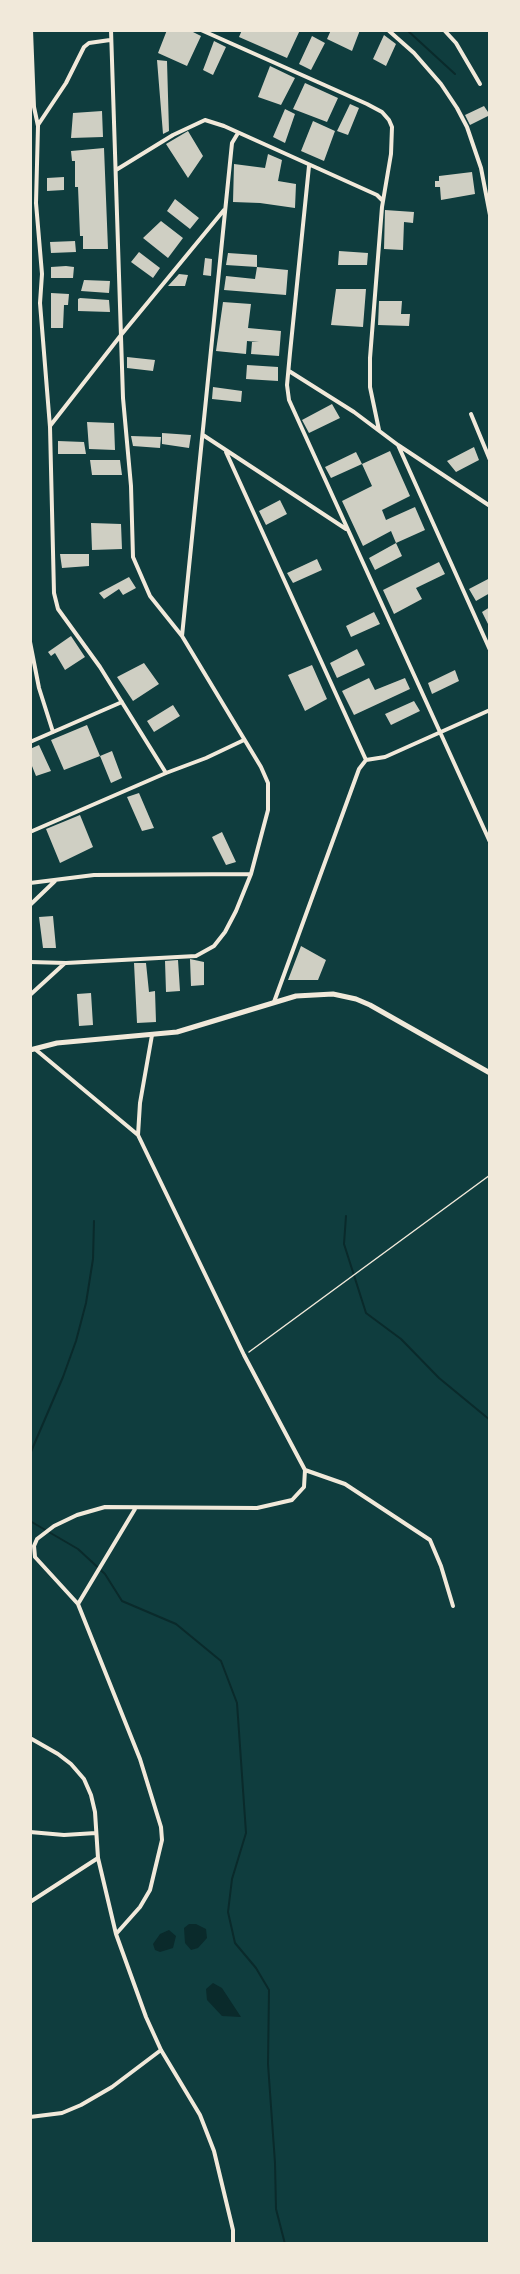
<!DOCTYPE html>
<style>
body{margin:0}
#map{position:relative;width:520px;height:2274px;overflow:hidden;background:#0f3d3e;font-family:"Playfair Display",serif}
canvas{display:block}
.frame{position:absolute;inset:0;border:32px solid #f1e9da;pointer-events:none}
</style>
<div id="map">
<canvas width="520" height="2274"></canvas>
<div class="frame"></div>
</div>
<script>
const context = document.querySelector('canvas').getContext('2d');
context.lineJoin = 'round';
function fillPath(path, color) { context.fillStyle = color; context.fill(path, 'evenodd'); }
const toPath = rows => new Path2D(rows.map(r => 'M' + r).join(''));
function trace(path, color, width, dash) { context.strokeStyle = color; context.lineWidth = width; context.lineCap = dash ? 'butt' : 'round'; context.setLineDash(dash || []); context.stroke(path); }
fillPath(toPath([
 [189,1924,196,1924,206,1929,207,1938,198,1948,191,1950,185,1943,184,1928],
 [169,1930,176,1936,173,1948,160,1952,155,1950,153,1944,160,1934],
 [213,1983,222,1988,241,2017,222,2016,207,2000,206,1989]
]), '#0a2a2b');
trace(toPath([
 [407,30,455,74],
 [346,1216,344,1244,366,1313,401,1339,439,1378,490,1420],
 [30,1454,63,1377,76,1341,86,1303,93,1259,94,1221],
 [30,1521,78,1549,105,1574,122,1601,176,1624,221,1661,237,1703,246,1833,232,1879,228,1912,235,1943,256,1968,269,1990,268,2064,275,2163,276,2209,285,2244]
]), '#0a2a2b', 2);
fillPath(toPath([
 [167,30,189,30,201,36,187,66,158,53],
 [242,30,282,30,286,32,287,30,300,30,287,58,239,37],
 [331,30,360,30,352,51,327,39],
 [384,35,396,44,386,66,373,59],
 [312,36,325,43,311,70,299,64],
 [214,41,226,47,213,75,203,70],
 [157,60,167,61,169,131,163,134],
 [270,66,295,78,281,105,258,97],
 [305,83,338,98,327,122,293,109],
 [350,104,359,108,348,135,337,131],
 [484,106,490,115,470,125,465,115],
 [285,109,295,114,285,143,273,137],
 [102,111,103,137,71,138,73,113],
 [313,121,335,131,324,161,301,151],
 [188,131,203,156,188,178,166,144],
 [104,148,108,249,83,249,83,236,80,236,78,187,75,187,75,161,72,161,71,151],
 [268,154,282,160,278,181,296,184,295,208,260,203,233,202,234,164,265,168],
 [472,172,475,194,441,200,440,187,435,187,435,181,439,181,439,176],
 [64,177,64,190,47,191,47,178],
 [175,199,199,218,190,229,167,211],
 [385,210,414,212,413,223,404,222,403,250,384,249],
 [161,221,183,238,168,258,143,238],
 [75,241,76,252,51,253,50,242],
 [339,251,368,253,367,265,338,265],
 [139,252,160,268,153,278,131,262],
 [228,253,257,255,257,267,226,265],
 [205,258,212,259,211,276,203,275],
 [66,266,74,267,73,278,51,278,51,267],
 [257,267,288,270,286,295,224,290,226,276,255,279],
 [179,274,188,275,185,286,168,286],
 [84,280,110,281,109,293,81,291],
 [336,289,366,289,363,327,331,325],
 [51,293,69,294,68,305,64,305,63,328,51,328],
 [80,298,109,300,110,312,78,311,78,299],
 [379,301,402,301,401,314,410,314,409,326,378,325],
 [223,302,251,304,248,328,281,331,279,356,251,354,252,342,259,342,247,341,246,354,216,351],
 [127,357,155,360,153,371,127,368],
 [247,365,278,367,278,381,246,379],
 [213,387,242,391,241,402,212,399],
 [332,404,340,418,309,433,302,420],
 [87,422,114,423,115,450,89,449],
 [162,433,191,435,189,448,162,444],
 [131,436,161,437,160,448,133,446],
 [58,441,84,442,86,454,58,454],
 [474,447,479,460,456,472,447,461],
 [390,451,410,496,382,510,386,520,415,507,425,530,396,543,391,531,363,546,342,501,372,486,362,464],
 [356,452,362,464,331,478,325,467],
 [90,460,120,460,122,475,92,475],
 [280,500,287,514,266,525,259,511],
 [91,523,121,524,122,549,92,550],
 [396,543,402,556,375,570,369,558],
 [60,554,89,554,89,566,62,568],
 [317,559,322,570,293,583,287,573],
 [439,562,445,574,416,588,422,599,394,614,383,590],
 [129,577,136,588,123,595,119,589,104,599,99,593],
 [490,578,490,593,476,601,469,589],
 [490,607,490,623,488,624,482,612],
 [374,612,380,624,351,637,346,626],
 [71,636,85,657,65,670,55,653,51,656,48,652],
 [357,649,365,665,337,678,330,663],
 [144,663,159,684,133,701,117,677],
 [312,665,327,699,305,711,288,675],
 [455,670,459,681,432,694,428,683],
 [369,678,375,690,405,678,410,689,354,715,342,691],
 [414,701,420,711,391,725,385,714],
 [173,705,180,716,154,732,147,721],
 [87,725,100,756,112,751,122,778,111,783,100,756,64,770,51,740],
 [39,745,51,771,36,776,30,761,30,749],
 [139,793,154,828,142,831,127,797],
 [80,815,93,847,60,863,46,829],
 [222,832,236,862,226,865,212,837],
 [53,916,56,948,43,948,39,917],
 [301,946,326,960,318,980,288,980],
 [190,959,204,962,204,985,191,986],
 [178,960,180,991,166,992,165,961],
 [134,963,146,963,149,992,155,991,156,1022,137,1023],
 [91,993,93,1025,79,1026,77,994]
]), '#cfcfc3');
trace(toPath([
 [249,1352,490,1175]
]), '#f1e9da', 1.5);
trace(toPath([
 [31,30,34,107,38,126,36,203,42,274,40,303,50,427,54,593,58,609,100,667,166,773],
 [201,30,367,104,382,112,389,120,392,127,391,154,382,207,370,358,370,387,379,430],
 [388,30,414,53,441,84,457,108,467,127,481,168,490,215],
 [444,30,456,43,480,84],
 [38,125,66,83,84,47,89,43,110,40],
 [309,166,290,353,287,385,289,400,490,842],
 [116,170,173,135,205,120,224,126,377,195,382,200],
 [289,371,354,412,398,445,490,506],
 [471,414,490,460],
 [50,426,121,335,224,210],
 [203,435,346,529],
 [398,445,490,650],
 [226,452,366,760],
 [182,636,232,143,238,133],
 [30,642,39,688,53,732],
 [30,742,122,702],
 [30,832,166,773,206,758,244,740],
 [30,883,94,875,251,874],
 [30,905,55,881],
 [30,962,66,963,196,956,214,946,225,932,236,911,251,874,268,810,268,783,261,767,182,636,150,596,133,557,131,486,123,398,111,30],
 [30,995,65,963],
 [274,1002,359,769,366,760,385,757,490,710],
 [35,1049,138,1135,244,1355,305,1470,304,1487,292,1500,257,1508,105,1507,77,1515,54,1526,37,1539,34,1546,35,1557,78,1604,140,1759,161,1827,162,1840,150,1890,140,1907,116,1934],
 [138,1135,140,1103,152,1035],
 [305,1470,345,1484,430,1540,441,1566,453,1606],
 [78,1604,135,1509],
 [30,1738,58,1754,71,1764,84,1779,91,1795,95,1812,98,1858,116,1934,146,2017,161,2050,200,2115,214,2151,233,2230,233,2244],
 [30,1832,64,1835,96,1833],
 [30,1902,98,1858],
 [30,2117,62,2113,81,2105,112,2087,161,2050]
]), '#f1e9da', 4);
trace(toPath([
 [30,1050,57,1043,177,1032,296,996,333,994,356,999,370,1005,490,1073]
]), '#f1e9da', 5);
</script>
